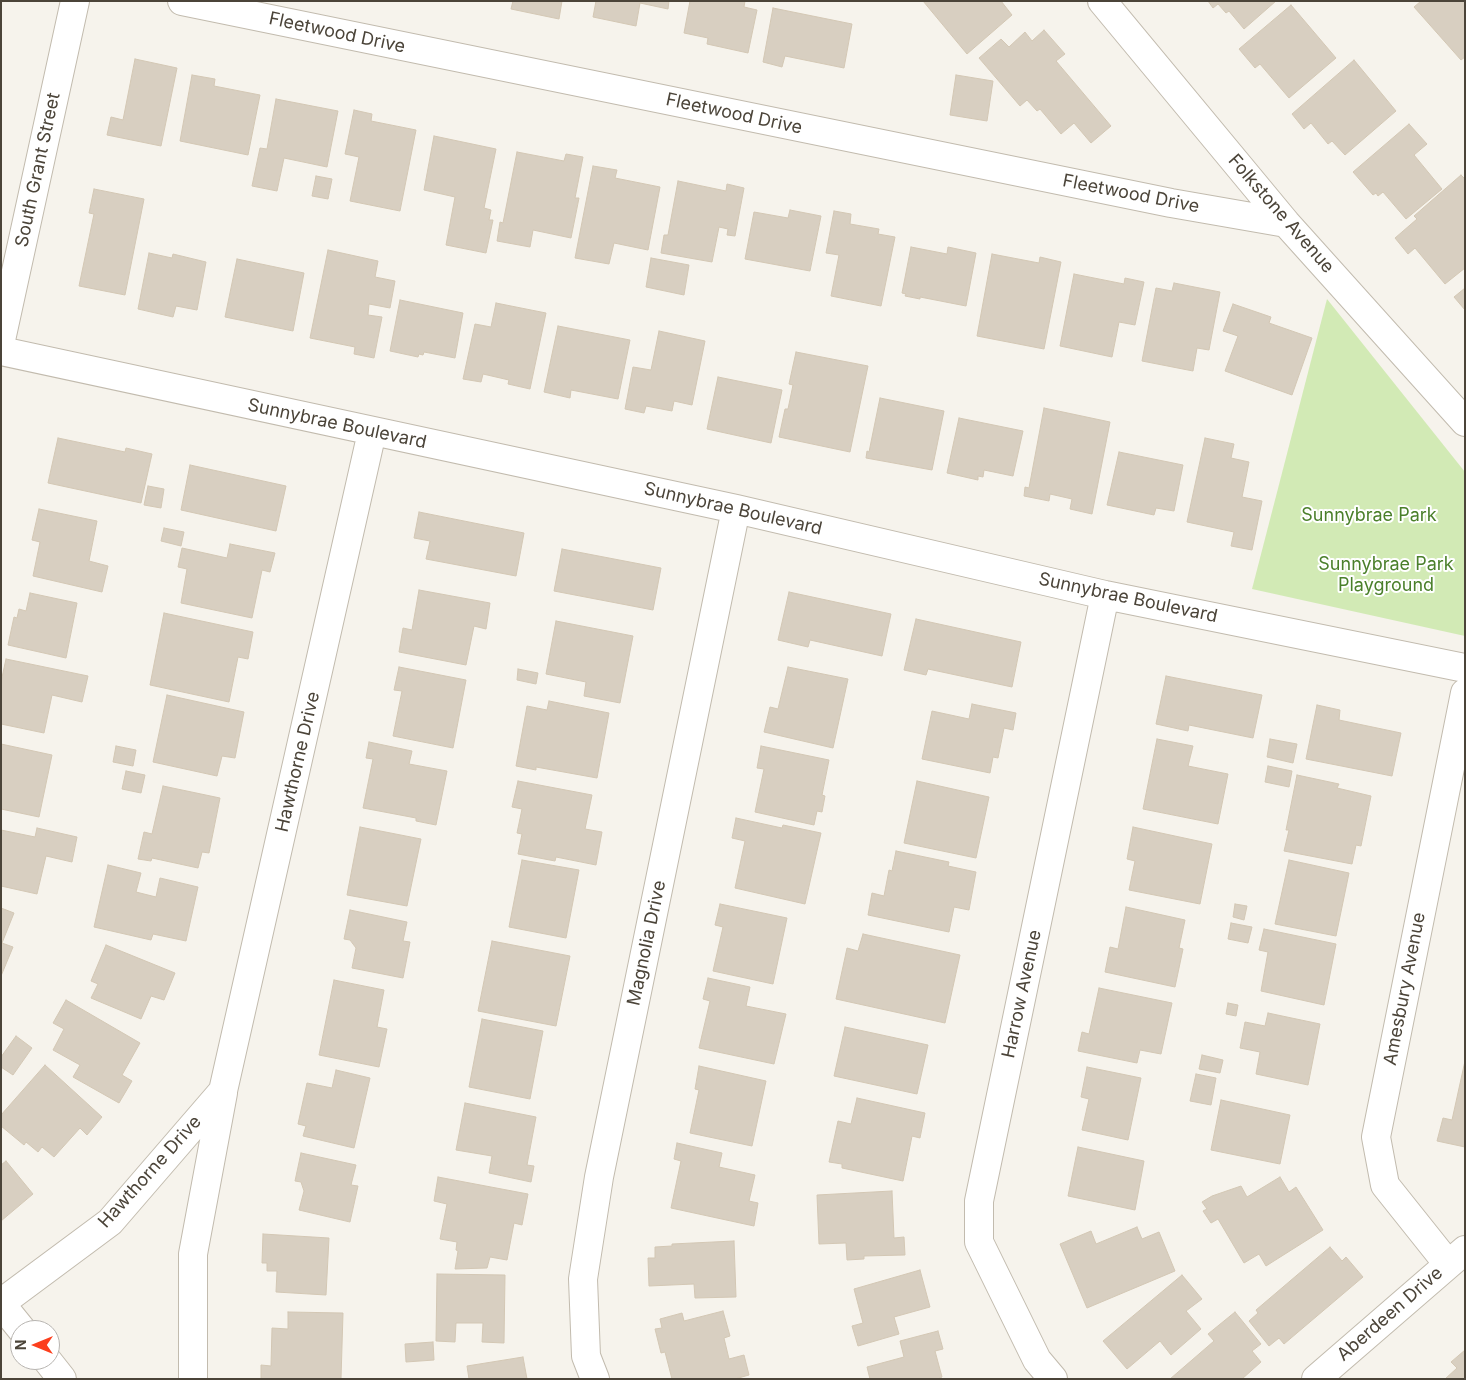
<!DOCTYPE html>
<style>
body{margin:0}
#map{position:relative;width:1466px;height:1380px;overflow:hidden;background:#f6f3ec;font-family:Inter,sans-serif}
canvas{display:block}
.frame{position:absolute;inset:0;border:2px solid #4b4439;pointer-events:none}
.north{position:absolute;left:10px;top:1320px;width:50px;height:50px;box-sizing:border-box;background:#fff;border:1px solid #b7b4b0;border-radius:50%;rotate:270deg;font-size:14px;font-weight:700;line-height:20px;text-align:center;color:#4b4439}
.north::after{content:'';display:block;margin:auto;width:18px;height:22px;background:#fc3f1d;clip-path:polygon(50% 0,100% 100%,50% 72%,0 100%)}
</style>
<div id="map">
<canvas width="1466" height="1380"></canvas>
<div class="frame"></div>
<div class="north">N</div>
</div>
<script>
const context = document.querySelector('canvas').getContext('2d');
context.lineJoin = 'round';
function fillPath(path, color) { context.fillStyle = color; context.fill(path, 'evenodd'); }
const toPath = rows => new Path2D(rows.map(r => 'M' + r).join(''));
function trace(path, color, width, dash) { context.strokeStyle = color; context.lineWidth = width; context.lineCap = dash ? 'butt' : 'round'; context.setLineDash(dash || []); context.stroke(path); }
function drawText(font, color, halo, rows, align = 'center') {
  context.font = font + ' Inter,sans-serif'; context.lineWidth = 4; context.setLineDash([]); context.textBaseline = 'middle'; context.strokeStyle = halo; context.fillStyle = color; for (const [text, x, y, turn = 0] of rows) {
    context.save(); context.translate(x, y); context.rotate((+turn || 0) * Math.PI / 180); context.textAlign = isNaN(turn) ? turn : align; if (halo) context.strokeText(text, 0, 0); context.fillText(text, 0, 0); context.restore();
  }
}
fillPath(toPath([
 [1327,299,1465,472,1465,636,1252,589]
]), '#d2eab5');
const building = toPath([
 [513,1,562,1,559,19,511,9,513,1],
 [596,1,669,1,668,9,640,3,636,26,593,17,596,1],
 [690,1,745,1,744,7,757,10,748,53,707,44,708,38,684,33,690,1],
 [923,1,1001,1,1012,15,967,54,923,1],
 [1208,1,1276,1,1244,29,1229,11,1226,13,1218,4,1213,8,1208,1],
 [1421,1,1465,1,1465,57,1461,60,1414,7,1421,1],
 [1291,5,1336,58,1289,98,1260,64,1255,68,1239,49,1291,5],
 [773,8,852,24,844,68,785,56,782,67,763,62,773,8],
 [1044,30,1065,54,1056,61,1111,126,1091,143,1074,123,1061,134,1040,109,1037,111,1027,100,1020,106,979,58,1001,39,1009,47,1025,32,1032,41,1044,30],
 [135,59,177,68,161,146,107,135,111,117,123,120,135,59],
 [1354,60,1396,111,1345,155,1332,141,1328,144,1311,123,1304,129,1292,114,1354,60],
 [192,75,215,79,214,86,260,95,248,155,180,141,192,75],
 [956,75,993,81,987,121,950,115,956,75],
 [276,99,338,111,327,167,284,158,277,191,252,186,260,148,267,149,276,99],
 [354,110,372,114,371,121,416,130,400,211,350,201,359,157,345,154,354,110],
 [1409,124,1427,144,1414,155,1442,189,1406,219,1383,192,1378,196,1376,193,1373,195,1353,172,1409,124],
 [434,136,496,149,484,208,491,210,489,220,493,220,486,253,446,245,455,197,424,190,434,136],
 [517,152,564,161,566,154,583,157,575,198,579,198,571,238,533,230,530,247,497,241,500,222,503,223,517,152],
 [593,166,617,170,615,178,660,187,648,250,614,243,609,264,575,258,593,166],
 [1461,175,1465,179,1465,268,1445,284,1415,248,1408,254,1395,238,1417,219,1414,216,1461,175],
 [316,176,332,179,328,199,312,196,316,176],
 [678,181,726,191,727,184,744,188,735,236,727,235,728,229,719,227,712,262,661,253,664,235,668,235,678,181],
 [94,189,144,199,125,295,79,286,94,214,89,213,94,189],
 [790,210,821,216,810,271,745,259,754,212,788,218,790,210],
 [834,211,851,214,850,224,879,229,878,234,895,237,881,306,831,296,839,255,826,253,834,211],
 [911,247,947,254,948,247,976,253,966,306,920,297,920,299,905,296,906,294,902,293,911,247],
 [328,250,378,261,375,277,395,281,390,308,369,304,368,315,382,317,374,358,354,354,355,347,310,338,328,250],
 [149,253,172,258,173,254,206,262,197,310,176,306,173,317,138,309,149,253],
 [992,254,1039,263,1040,257,1061,262,1044,349,977,336,992,254],
 [651,258,689,265,684,295,646,287,651,258],
 [237,259,304,273,293,331,225,317,237,259],
 [1074,274,1124,284,1125,278,1144,282,1135,325,1119,322,1112,357,1060,346,1074,274],
 [1174,283,1220,292,1209,350,1197,348,1193,371,1142,361,1156,288,1172,291,1174,283],
 [1465,288,1465,310,1454,297,1465,288],
 [400,300,463,313,455,358,424,352,423,355,419,354,418,357,390,351,400,300],
 [496,303,546,313,530,389,508,384,509,380,483,374,481,382,463,379,475,324,491,327,496,303],
 [1233,304,1271,317,1269,323,1312,338,1292,395,1225,371,1238,336,1223,331,1233,304],
 [558,326,630,340,618,399,571,390,570,398,544,392,558,326],
 [659,331,705,341,692,405,674,401,672,411,646,406,644,413,625,409,633,367,651,370,659,331],
 [796,352,868,366,850,452,779,437,785,409,788,409,793,385,789,384,796,352],
 [718,377,782,390,771,443,707,429,718,377],
 [880,398,944,411,932,470,866,458,867,451,869,452,880,398],
 [1044,408,1110,422,1092,514,1070,509,1072,499,1050,494,1049,501,1024,496,1025,487,1029,488,1044,408],
 [959,418,1023,431,1013,476,984,470,983,477,978,476,978,480,947,473,959,418],
 [58,438,125,452,126,448,152,454,141,503,48,483,58,438],
 [1205,438,1234,444,1231,458,1249,462,1242,497,1262,501,1252,550,1231,546,1234,532,1187,522,1205,438],
 [1119,452,1183,465,1174,511,1156,508,1154,515,1107,505,1119,452],
 [190,465,286,486,276,531,181,510,190,465],
 [148,486,164,489,161,508,144,505,148,486],
 [39,509,97,521,89,561,108,566,102,592,33,576,40,542,32,540,39,509],
 [419,512,524,533,516,576,426,559,430,541,414,538,419,512],
 [164,528,184,532,181,546,161,541,164,528],
 [230,544,275,553,270,572,262,570,252,618,181,603,187,569,178,567,182,548,227,558,230,544],
 [562,549,661,568,653,610,554,591,562,549],
 [419,590,490,603,486,629,474,626,466,665,399,652,403,628,412,630,419,590],
 [789,592,891,614,882,656,810,640,808,647,778,640,789,592],
 [30,593,77,603,66,658,8,645,14,617,17,618,19,609,26,611,30,593],
 [164,613,253,632,248,659,238,657,229,702,150,685,164,613],
 [916,619,1021,642,1012,687,928,669,926,675,904,670,916,619],
 [556,621,633,636,620,703,584,696,586,682,546,674,556,621],
 [6,659,88,676,82,702,52,695,44,733,1,724,1,682,6,659],
 [399,667,466,680,453,748,393,736,402,691,394,690,399,667],
 [788,667,848,679,833,748,764,732,770,707,778,709,788,667],
 [518,669,538,673,536,684,517,680,518,669],
 [1166,676,1262,695,1253,738,1189,725,1188,731,1156,724,1166,676],
 [167,695,244,712,235,758,222,756,217,776,153,762,167,695],
 [549,701,609,713,597,778,536,767,536,770,516,766,527,706,547,710,549,701],
 [972,704,1016,713,1013,730,1004,728,998,758,993,757,990,773,922,759,932,711,969,719,972,704],
 [1317,705,1340,710,1339,720,1401,733,1392,776,1306,759,1317,705],
 [1157,739,1193,746,1188,766,1228,774,1218,824,1143,809,1157,739],
 [1270,739,1297,744,1293,763,1267,757,1270,739],
 [369,742,412,751,409,764,447,771,436,825,416,821,416,818,363,808,373,759,366,758,369,742],
 [1,744,52,755,39,817,1,809,1,744],
 [116,746,136,750,133,766,113,762,116,746],
 [761,746,829,760,822,795,825,796,822,812,817,811,814,825,755,812,764,769,757,768,761,746],
 [1268,766,1292,771,1289,787,1265,782,1268,766],
 [126,771,145,775,141,793,122,789,126,771],
 [1297,775,1339,784,1337,788,1371,796,1361,846,1356,845,1352,864,1284,851,1289,830,1286,830,1297,775],
 [518,781,592,795,585,829,602,832,596,865,556,857,555,861,518,854,522,834,517,833,522,809,512,807,518,781],
 [917,781,989,797,976,858,904,843,917,781],
 [163,786,220,798,209,853,202,852,198,868,152,858,151,861,138,859,144,832,152,834,163,786],
 [736,818,782,828,783,825,821,833,805,904,735,888,745,841,732,838,736,818],
 [360,827,421,839,407,906,347,895,360,827],
 [1133,827,1212,844,1200,904,1129,890,1135,861,1127,859,1133,827],
 [37,828,77,837,72,862,46,856,37,894,1,886,1,830,35,837,37,828],
 [896,851,949,862,948,866,976,872,969,910,954,907,949,932,868,915,872,893,884,896,889,870,892,871,896,851],
 [522,860,579,870,566,938,509,927,522,860],
 [1289,860,1349,873,1336,936,1275,924,1289,860],
 [108,865,141,873,136,892,156,897,160,878,198,887,186,941,153,934,151,940,94,927,108,865],
 [720,904,787,918,773,984,713,971,723,927,715,925,720,904],
 [1235,904,1247,906,1244,920,1233,917,1235,904],
 [1126,907,1185,920,1179,948,1183,949,1175,987,1105,972,1110,947,1118,949,1126,907],
 [1,908,14,913,2,943,13,947,1,976,1,908],
 [350,910,407,922,403,941,410,942,403,978,352,968,356,948,350,940,344,939,350,910],
 [1231,923,1252,927,1248,943,1228,939,1231,923],
 [1264,929,1336,944,1324,1005,1261,991,1268,952,1259,950,1264,929],
 [863,934,960,955,945,1023,836,999,847,948,858,951,863,934],
 [492,941,570,956,556,1026,478,1011,492,941],
 [106,945,175,973,164,1000,151,996,141,1019,91,998,98,984,91,981,106,945],
 [708,978,750,987,746,1006,786,1014,774,1064,699,1048,710,1001,703,999,708,978],
 [334,980,384,990,377,1027,387,1029,379,1067,319,1055,334,980],
 [1099,988,1172,1003,1161,1054,1140,1050,1137,1063,1078,1051,1082,1032,1089,1034,1099,988],
 [66,1000,140,1043,122,1075,132,1081,119,1103,73,1077,80,1065,53,1050,64,1029,53,1023,66,1000],
 [1228,1003,1238,1005,1236,1016,1226,1014,1228,1003],
 [1268,1013,1320,1024,1308,1085,1256,1074,1260,1052,1240,1048,1245,1022,1265,1026,1268,1013],
 [482,1019,543,1031,530,1099,469,1087,482,1019],
 [845,1027,928,1045,917,1094,834,1076,845,1027],
 [16,1036,32,1048,13,1075,1,1067,1,1057,16,1036],
 [1202,1055,1223,1060,1220,1073,1199,1069,1202,1055],
 [1465,1061,1465,1147,1437,1141,1443,1118,1452,1120,1465,1061],
 [45,1065,102,1117,87,1135,80,1128,54,1157,42,1147,38,1152,26,1142,24,1145,1,1126,1,1115,45,1065],
 [699,1066,766,1081,752,1146,690,1133,699,1090,695,1089,699,1066],
 [1087,1067,1141,1078,1128,1140,1082,1130,1089,1099,1081,1097,1087,1067],
 [336,1070,370,1078,354,1148,303,1136,306,1126,298,1124,307,1083,332,1088,336,1070],
 [1196,1074,1216,1078,1211,1105,1190,1101,1196,1074],
 [857,1098,925,1113,920,1138,912,1136,903,1181,842,1168,842,1164,829,1162,838,1121,851,1124,857,1098],
 [1221,1100,1290,1115,1280,1164,1211,1150,1221,1100],
 [465,1103,536,1117,527,1165,534,1166,531,1182,489,1173,492,1156,456,1150,465,1103],
 [677,1143,722,1153,719,1167,755,1175,749,1201,758,1203,754,1226,671,1208,681,1161,674,1159,677,1143],
 [1078,1147,1144,1161,1135,1210,1068,1196,1078,1147],
 [301,1153,356,1165,351,1185,358,1186,350,1222,299,1210,304,1191,301,1182,295,1181,301,1153],
 [6,1161,33,1194,1,1221,1,1165,6,1161],
 [438,1177,528,1194,522,1225,514,1223,507,1260,490,1257,487,1268,455,1269,458,1251,456,1250,457,1242,440,1239,447,1204,434,1201,438,1177],
 [1280,1177,1289,1192,1296,1187,1323,1230,1266,1266,1259,1254,1244,1263,1218,1219,1211,1223,1203,1211,1207,1209,1202,1202,1212,1196,1241,1186,1247,1197,1280,1177],
 [892,1191,894,1238,904,1237,905,1255,864,1256,864,1259,847,1260,846,1243,819,1244,817,1195,892,1191],
 [1137,1227,1142,1239,1159,1232,1175,1271,1087,1308,1060,1244,1091,1231,1096,1244,1137,1227],
 [263,1234,329,1238,326,1295,276,1292,277,1271,267,1271,267,1263,262,1263,263,1234],
 [734,1241,736,1297,695,1298,694,1284,649,1286,648,1258,655,1258,655,1247,672,1246,672,1244,734,1241],
 [1330,1247,1342,1261,1346,1257,1363,1277,1284,1344,1279,1338,1269,1346,1249,1321,1258,1313,1256,1310,1330,1247],
 [920,1270,930,1307,894,1317,899,1334,858,1346,852,1326,863,1323,854,1289,920,1270],
 [437,1274,505,1275,504,1343,482,1342,483,1323,456,1323,455,1342,436,1341,437,1274],
 [1182,1275,1202,1299,1186,1311,1201,1329,1171,1355,1160,1341,1127,1369,1103,1341,1182,1275],
 [723,1311,730,1336,724,1338,729,1359,744,1355,749,1375,735,1379,672,1379,665,1352,661,1353,655,1329,662,1328,660,1319,682,1313,684,1321,723,1311],
 [288,1312,343,1313,341,1379,261,1379,261,1365,271,1366,272,1328,288,1329,288,1312],
 [1235,1312,1261,1344,1252,1351,1261,1362,1242,1379,1170,1379,1214,1341,1208,1334,1235,1312],
 [938,1331,943,1349,935,1351,942,1377,938,1379,870,1379,867,1367,904,1357,900,1341,938,1331],
 [433,1342,434,1360,406,1362,405,1344,433,1342],
 [1465,1350,1465,1379,1445,1379,1457,1368,1451,1362,1465,1350],
 [523,1357,527,1379,469,1379,467,1366,523,1357]
]);
fillPath(building, '#d8cfc1');
trace(building, '#d3c7b4', 1);
const minor = toPath([
 [182,1,1171,203,1286,223],
 [1102,1,1286,223,1465,422],
 [1,340,75,1],
 [1,351,736,509,1105,595,1465,668],
 [1448,1264,1385,1185,1376,1137,1465,693],
 [1,1303,110,1222,223,1091,372,432],
 [1,1304,22,1330],
 [47,1360,62,1379],
 [193,1379,193,1254,223,1093],
 [595,1379,586,1356,583,1279,599,1177,736,509],
 [1053,1379,1037,1360,979,1242,979,1201,1105,595],
 [1316,1379,1465,1250]
]);
trace(minor, '#c2bbae', 30);
trace(minor, '#fff', 28);
drawText('18px', '#4b4439', '#fff', [
 ["Fleetwood Drive",337,33,12],
 ["Fleetwood Drive",734,114,12],
 ["South Grant Street",38,170,-78],
 ["Fleetwood Drive",1131,194,11],
 ["Folkstone Avenue",1281,214,49],
 ["Sunnybrae Boulevard",337,424,12],
 ["Sunnybrae Boulevard",733,509,13],
 ["Sunnybrae Boulevard",1128,598,12],
 ["Hawthorne Drive",298,762,-77],
 ["Magnolia Drive",647,943,-78],
 ["Amesbury Avenue",1405,989,-79],
 ["Harrow Avenue",1022,994,-78],
 ["Hawthorne Drive",150,1172,-48],
 ["Aberdeen Drive",1390,1314,-41]
]);
drawText('18px', '#4a7f2a', '#fff', [
 ["Sunnybrae Park",1369,516],
 ["Sunnybrae Park",1386,565],
 ["Playground",1386,586]
]);
</script>
